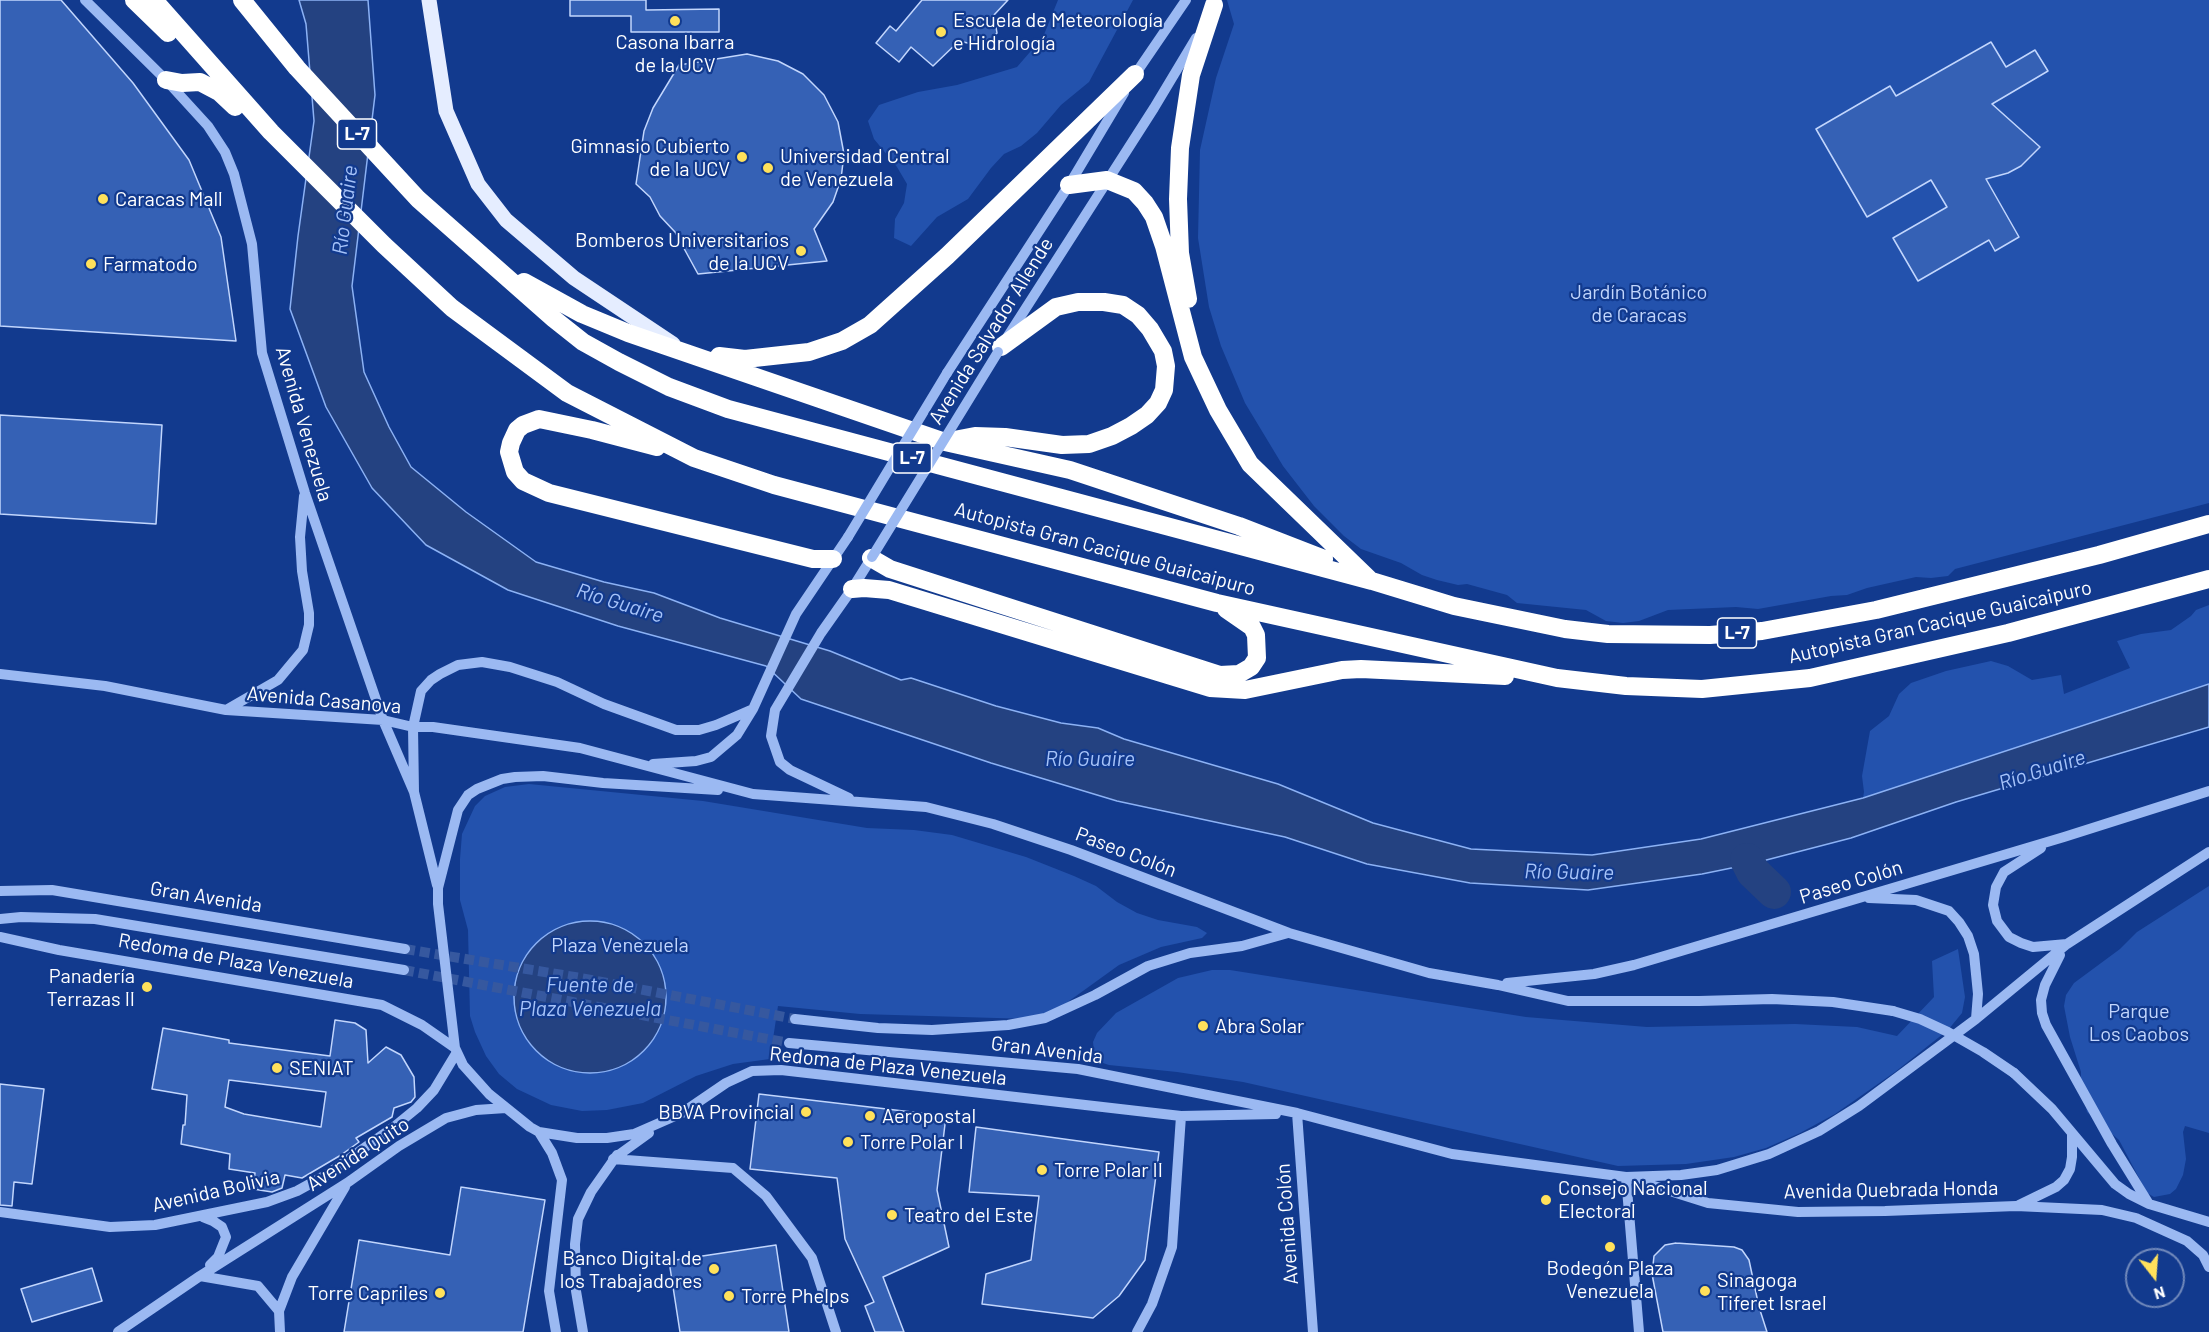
<!DOCTYPE html>
<meta charset="utf-8">
<style>
body{margin:0}
#map{position:relative;width:2209px;height:1332px;overflow:hidden;background:#123a8e;font-family:Barlow,sans-serif}
canvas{display:block}
.north{position:absolute;left:2125px;top:1248px;width:60px;height:60px;box-sizing:border-box;background:#123a8e;border:2px solid #7189bb;border-radius:50%;rotate:163deg;font-size:16px;font-weight:700;line-height:24px;text-align:center;color:#fff}
.north::after{content:'';display:block;margin:auto;width:21px;height:27px;background:#ffe15b;clip-path:polygon(50% 0,100% 100%,50% 72%,0 100%)}
</style>
<div id="map">
<canvas width="2209" height="1332"></canvas>
<div class="north">N</div>
</div>
<script>
const context = document.querySelector('canvas').getContext('2d');
context.lineJoin = 'round';
function fillPath(path, color) { context.fillStyle = color; context.fill(path, 'evenodd'); }
const toPath = rows => new Path2D(rows.map(r => 'M' + r).join(''));
function trace(path, color, width, dash) { context.strokeStyle = color; context.lineWidth = width; context.lineCap = dash ? 'butt' : 'round'; context.setLineDash(dash || []); context.stroke(path); }
function drawText(font, color, halo, rows, align = 'center') {
  context.font = font + ' Barlow,sans-serif'; context.lineWidth = 4.5; context.setLineDash([]); context.textBaseline = 'middle'; context.strokeStyle = halo; context.fillStyle = color; for (const [text, x, y, turn = 0] of rows) {
    context.save(); context.translate(x, y); context.rotate((+turn || 0) * Math.PI / 180); context.textAlign = isNaN(turn) ? turn : align; if (halo) context.strokeText(text, 0, 0); context.fillText(text, 0, 0); context.restore();
  }
}
fillPath(toPath([
 [1058,0,1133,0,1089,82,1061,105,1037,133,1021,146,1004,154,991,168,968,199,937,217,911,246,894,238,895,219,904,203,907,184,897,167,874,139,868,121,879,105,918,92,957,85,1017,67,1043,37],
 [1227,0,2209,0,2209,503,1955,569,1948,576,1931,578,1916,577,1867,588,1847,595,1831,596,1758,609,1736,607,1668,610,1639,621,1623,623,1606,621,1586,610,1517,603,1507,595,1467,584,1458,585,1437,580,1422,575,1401,563,1361,549,1344,536,1314,506,1283,466,1245,403,1221,346,1209,307,1198,238,1200,150,1216,78,1234,24],
 [2209,605,2209,684,1863,798,1864,792,1862,776,1870,731,1889,716,1899,694,1911,683,1946,671,1991,661,2008,666,2032,680,2061,675,2064,694,2130,668,2117,641,2141,634,2171,630,2191,616,2196,610],
 [529,784,703,801,867,828,914,830,952,835,1026,857,1074,876,1096,886,1117,902,1137,913,1158,920,1197,927,1207,933,1202,938,1161,947,1119,965,1058,1009,1030,1019,860,1014,778,1006,770,1059,733,1064,696,1076,643,1103,607,1110,582,1111,551,1105,517,1089,499,1074,486,1056,475,1032,470,1016,468,930,460,900,460,859,462,834,475,806,485,796,505,787],
 [2209,886,2209,1133,2185,1126,2183,1132,2186,1159,2183,1175,2176,1189,2170,1194,2154,1197,2147,1193,2119,1140,2087,1112,2081,1085,2081,1072,2070,1037,2064,1006,2066,995,2074,983,2120,949,2137,932],
 [1958,949,1965,997,1962,1013,1948,1030,1895,1072,1835,1114,1800,1133,1766,1148,1734,1157,1686,1164,1618,1166,1243,1082,1177,1072,1109,1065,1103,1063,1094,1052,1093,1042,1097,1033,1116,1013,1178,978,1212,970,1230,970,1526,1017,1647,1027,1795,1024,1857,1027,1897,1036,1934,997,1932,961]
]), '#2352ad');
const water = toPath([
 [299,0,368,0,375,95,352,286,364,372,389,427,411,467,466,512,536,562,604,582,654,593,720,618,830,651,901,680,911,678,996,706,1061,723,1098,728,1124,739,1278,784,1373,823,1471,849,1592,855,1701,839,1863,798,2209,684,2209,727,1956,802,1851,838,1751,864,1702,874,1588,890,1470,883,1367,864,1285,837,1117,801,991,763,801,699,766,666,618,626,508,590,426,545,372,488,326,407,290,309,298,236,314,121,306,24,299,0],
 '514 997a76 76 0 1 1 152 0a76 76 0 1 1-152 0Z'
]);
fillPath(water, '#244281');
trace(water, '#8cb2f5', 1.5);
trace(toPath([
 [1747,860,1753,872,1774,892]
]), '#244281', 34);
const building = toPath([
 [0,0,61,0,133,83,189,160,221,237,236,341,0,326,0,0],
 [570,0,646,0,646,10,719,9,719,32,631,32,631,16,570,16,570,0],
 [922,0,1008,0,994,15,997,33,985,47,959,41,933,66,911,47,899,62,876,43,890,26,896,31,922,0],
 [1991,42,2006,67,2035,50,2048,71,1992,104,2040,147,2021,166,2008,173,1986,179,2019,237,1995,251,1989,240,1918,281,1893,238,1947,207,1931,180,1867,217,1816,129,1890,86,1896,96,1991,42],
 [747,54,778,61,803,74,824,95,838,122,844,154,841,179,833,202,814,229,827,261,698,274,675,232,660,216,650,197,636,184,644,131,653,108,679,65,747,54],
 [0,415,162,425,156,524,0,514,0,415],
 [335,1020,355,1023,366,1030,368,1063,386,1047,401,1055,414,1077,415,1097,411,1102,394,1108,392,1117,356,1138,359,1142,341,1155,302,1178,285,1175,282,1188,272,1192,253,1189,255,1173,229,1169,230,1154,181,1144,183,1125,185,1125,187,1095,152,1089,163,1028,229,1040,229,1043,330,1056,335,1020],
 [229,1080,326,1092,321,1127,244,1114,225,1107,229,1080],
 [0,1084,44,1089,32,1184,14,1182,12,1206,0,1205,0,1084],
 [759,1094,946,1116,937,1190,949,1247,883,1277,904,1332,875,1332,865,1306,874,1302,845,1239,837,1178,750,1169,759,1094],
 [976,1127,1159,1152,1145,1260,1119,1296,1093,1318,982,1304,986,1274,1031,1260,1039,1196,969,1192,976,1127],
 [461,1187,545,1200,523,1332,344,1332,359,1240,450,1255,461,1187],
 [1676,1243,1734,1247,1742,1250,1749,1260,1759,1307,1767,1332,1663,1332,1652,1274,1654,1256,1665,1245,1676,1243],
 [776,1245,789,1332,680,1332,669,1261,776,1245],
 [92,1268,102,1301,32,1322,21,1289,92,1268]
]);
fillPath(building, '#3561b5');
trace(building, '#c2d6fd', 1.5);
trace(toPath([
 [405,949,581,978,795,1019],
 [404,970,789,1043]
]), '#36589f', 10, [10, 5]);
trace(toPath([
 [85,0,166,80,208,126,225,152,234,174,252,244,262,353,305,493,383,720,414,792],
 [1132,79,1186,0],
 [1008,336,1154,108,1196,38],
 [947,373,1069,185,1124,93],
 [0,674,105,686,226,710,383,720,413,727,433,727,580,748,753,794,926,807,993,824,1071,850,1289,933,1429,973,1498,985,1568,1001,1699,1001,1772,999,1833,1002,1893,1011],
 [226,710,278,680,303,650,309,625,309,613,302,571,300,537,304,496],
 [653,764,696,761,711,757,737,735,753,709,796,614,848,537],
 [718,790,603,783,543,776,515,777,502,779,477,789,468,795,458,810,438,888,438,904,455,1048,463,1065,489,1094,530,1127,539,1132,577,1138,607,1138,634,1134,682,1113,726,1083,752,1071,781,1070,1181,1116,1276,1114],
 [849,798,790,770,780,762,771,736,775,710,821,633,852,589,872,557],
 [2041,848,2004,872,1996,887,1993,905,1997,921,2009,937,2021,943,2033,947,2067,944],
 [437,885,414,792,413,727,421,691,431,680,440,674,458,665,482,662,510,667,557,682,604,704,676,730,699,730,716,725,753,709],
 [0,891,52,890,405,949],
 [1869,898,1916,900,1949,911,1959,922,1968,936,1974,954,1978,994,1976,1019],
 [0,919,21,917,95,919,404,970],
 [0,937,59,950,382,1005,422,1025,455,1048],
 [2060,955,2045,985,2041,1000,2042,1013,2046,1025,2112,1144,2149,1204],
 [1507,983,1594,974,1634,965,2064,837,2209,791],
 [795,1019,878,1028,932,1030,1008,1025,1045,1018,1095,995,1148,966,1190,953,1242,946,1288,933],
 [789,1043,1078,1069,1297,1113,1452,1154,1626,1177,1681,1175,1717,1170,1769,1154,1819,1131,1859,1106,1976,1019,2067,944,2209,852],
 [2014,1073,2052,1109,2115,1184,2129,1194,2149,1204,2209,1222],
 [1297,1113,1313,1332],
 [539,1132,552,1153,562,1180,549,1291,556,1332],
 [649,1133,613,1159,733,1168,766,1196,812,1258,836,1332],
 [1626,1177,1639,1332],
 [1635,1180,1708,1203,1798,1212,1885,1211,2016,1206,2102,1210,2136,1218,2187,1241,2203,1255,2209,1267],
 [2019,1205,2056,1187,2064,1180,2070,1169,2072,1157,2072,1135],
 [0,1212,110,1227,155,1225,267,1202,297,1191,326,1175,395,1126,417,1108,434,1090,457,1052],
 [203,1217,213,1221,222,1227,226,1237,218,1257,210,1265],
 [200,1276,258,1286,279,1311],
 [118,1332,200,1276,347,1183,399,1146,446,1118,476,1110,506,1108],
 [280,1332,279,1311,292,1277,345,1187],
 [583,1332,576,1291,575,1244,578,1219,591,1192,617,1155],
 [1137,1332,1152,1304,1172,1247,1181,1116]
]), '#9bb9f2', 10);
trace(toPath([
 [429,0,446,111,478,184,506,220,574,278,673,344]
]), '#e5edff', 15);
trace(toPath([
 [134,0,168,33],
 [154,0,271,132,384,245,452,308,567,393,694,458,774,485,1217,603,1557,678,1626,686,1702,689,1810,678,2008,633,2209,579],
 [242,0,297,68,418,199,554,319,583,342,619,362,669,387,728,409,1372,581,1454,606,1565,629,1608,634,1710,635,1762,631,1876,610,2099,555,2209,524],
 [166,80,182,83,200,82,219,92,235,107],
 [1069,185,1107,180,1134,191,1145,203,1154,217,1164,246,1193,357,1218,410,1250,464,1370,580],
 [524,282,582,314,628,333,945,442,1070,470,1239,526,1324,559],
 [1188,299,1180,253,1178,199,1180,148,1191,75,1214,5],
 [719,356,745,359,809,352,842,341,870,325,947,256,1135,74],
 [954,440,975,436,1005,437,1062,445,1089,444,1112,436,1131,426,1147,415,1158,403,1164,390,1166,366,1163,351,1150,329,1138,315,1123,305,1104,302,1078,302,1056,307,1001,347],
 [657,447,592,430,539,419,523,425,517,430,511,443,509,452,515,472,523,481,549,493,813,559,833,559],
 [871,558,890,569,1220,675,1239,674,1251,667,1257,658,1256,635,1252,627,1226,609],
 [852,589,864,588,889,590,1210,688,1245,690,1342,670,1361,669,1505,676]
]), '#fff', 18);
trace(toPath([
 [848,537,947,373],
 [872,557,998,352],
 [1893,1011,1920,1019,1948,1032,1983,1052,2014,1073]
]), '#9bb9f2', 10);
for (const [x, y, r, color] of [
 [675,21,6,"#ffe15b"],
 [941,32,6,"#ffe15b"],
 [742,157,6,"#ffe15b"],
 [768,168,6,"#ffe15b"],
 [103,199,6,"#ffe15b"],
 [801,251,6,"#ffe15b"],
 [91,264,6,"#ffe15b"],
 [147,987,6,"#ffe15b"],
 [1203,1026,6,"#ffe15b"],
 [277,1068,6,"#ffe15b"],
 [806,1112,6,"#ffe15b"],
 [870,1116,6,"#ffe15b"],
 [848,1142,6,"#ffe15b"],
 [1042,1170,6,"#ffe15b"],
 [1546,1200,6,"#ffe15b"],
 [892,1215,6,"#ffe15b"],
 [1610,1247,6,"#ffe15b"],
 [714,1269,6,"#ffe15b"],
 [1705,1291,6,"#ffe15b"],
 [440,1293,6,"#ffe15b"],
 [729,1296,6,"#ffe15b"]
]) { const dot = new Path2D(); dot.arc(x, y, r, 0, 2 * Math.PI); context.fillStyle = color; context.fill(dot); trace(dot, '#123a8e', 2); }
for (const [x, y, w] of [
 [357,134,39],
 [912,458,39],
 [1737,633,39]
]) { const box = new Path2D(); box.roundRect(x - w / 2, y - 15, w, 30, 4.5); context.fillStyle = '#123a8e'; context.fill(box); trace(box, '#fff', 1.5); }
drawText('bold 18px', '#fff', null, [
 ["L-7",357,134],
 ["L-7",912,458],
 ["L-7",1737,633]
]);
drawText('20px', '#fff', '#123a8e', [
 ["Escuela de Meteorología",953,20],
 ["e Hidrología",953,43],
 ["Casona Ibarra",675,42,"center"],
 ["de la UCV",675,65,"center"],
 ["Gimnasio Cubierto",730,146,"right"],
 ["de la UCV",730,169,"right"],
 ["Universidad Central",780,156],
 ["de Venezuela",780,179],
 ["Caracas Mall",115,199],
 ["Bomberos Universitarios",789,240,"right"],
 ["de la UCV",789,263,"right"],
 ["Farmatodo",103,264],
 ["Panadería",135,976,"right"],
 ["Terrazas II",135,999,"right"],
 ["Abra Solar",1215,1026],
 ["SENIAT",289,1068],
 ["BBVA Provincial",794,1112,"right"],
 ["Aeropostal",882,1116],
 ["Torre Polar I",860,1142],
 ["Torre Polar II",1054,1170],
 ["Consejo Nacional",1558,1188],
 ["Electoral",1558,1211],
 ["Teatro del Este",904,1215],
 ["Banco Digital de",702,1258,"right"],
 ["los Trabajadores",702,1281,"right"],
 ["Bodegón Plaza",1610,1268,"center"],
 ["Venezuela",1610,1291,"center"],
 ["Sinagoga",1717,1280],
 ["Tiferet Israel",1717,1303],
 ["Torre Capriles",428,1293,"right"],
 ["Torre Phelps",741,1296]
], 'left');
drawText('20px', '#c2d6fd', '#123a8e', [
 ["Jardín Botánico",1639,292],
 ["de Caracas",1639,315],
 ["Plaza Venezuela",620,945],
 ["Parque",2139,1011],
 ["Los Caobos",2139,1034]
]);
drawText('20px', '#fff', '#123a8e', [
 ["Avenida Salvador Allende",991,331,-58],
 ["Avenida Venezuela",304,424,74],
 ["Autopista Gran Cacique Guaicaipuro",1105,549,15],
 ["Autopista Gran Cacique Guaicaipuro",1940,622,-13],
 ["Avenida Casanova",324,700,5],
 ["Paseo Colón",1126,852,21],
 ["Paseo Colón",1851,882,-17],
 ["Gran Avenida",206,897,9],
 ["Redoma de Plaza Venezuela",236,961,10],
 ["Gran Avenida",1047,1050,7],
 ["Redoma de Plaza Venezuela",888,1066,6],
 ["Avenida Quito",358,1154,-33],
 ["Avenida Quebrada Honda",1891,1190,-1],
 ["Avenida Bolivia",216,1191,-13],
 ["Avenida Colón",1287,1224,-94]
]);
drawText('italic 21px', '#a6c3f9', '#123a8e', [
 ["Río Guaire",345,210,-83],
 ["Río Guaire",620,603,17],
 ["Río Guaire",1090,759],
 ["Río Guaire",2042,770,-18],
 ["Río Guaire",1569,872,1],
 ["Fuente de",590,985],
 ["Plaza Venezuela",590,1009]
]);
</script>
